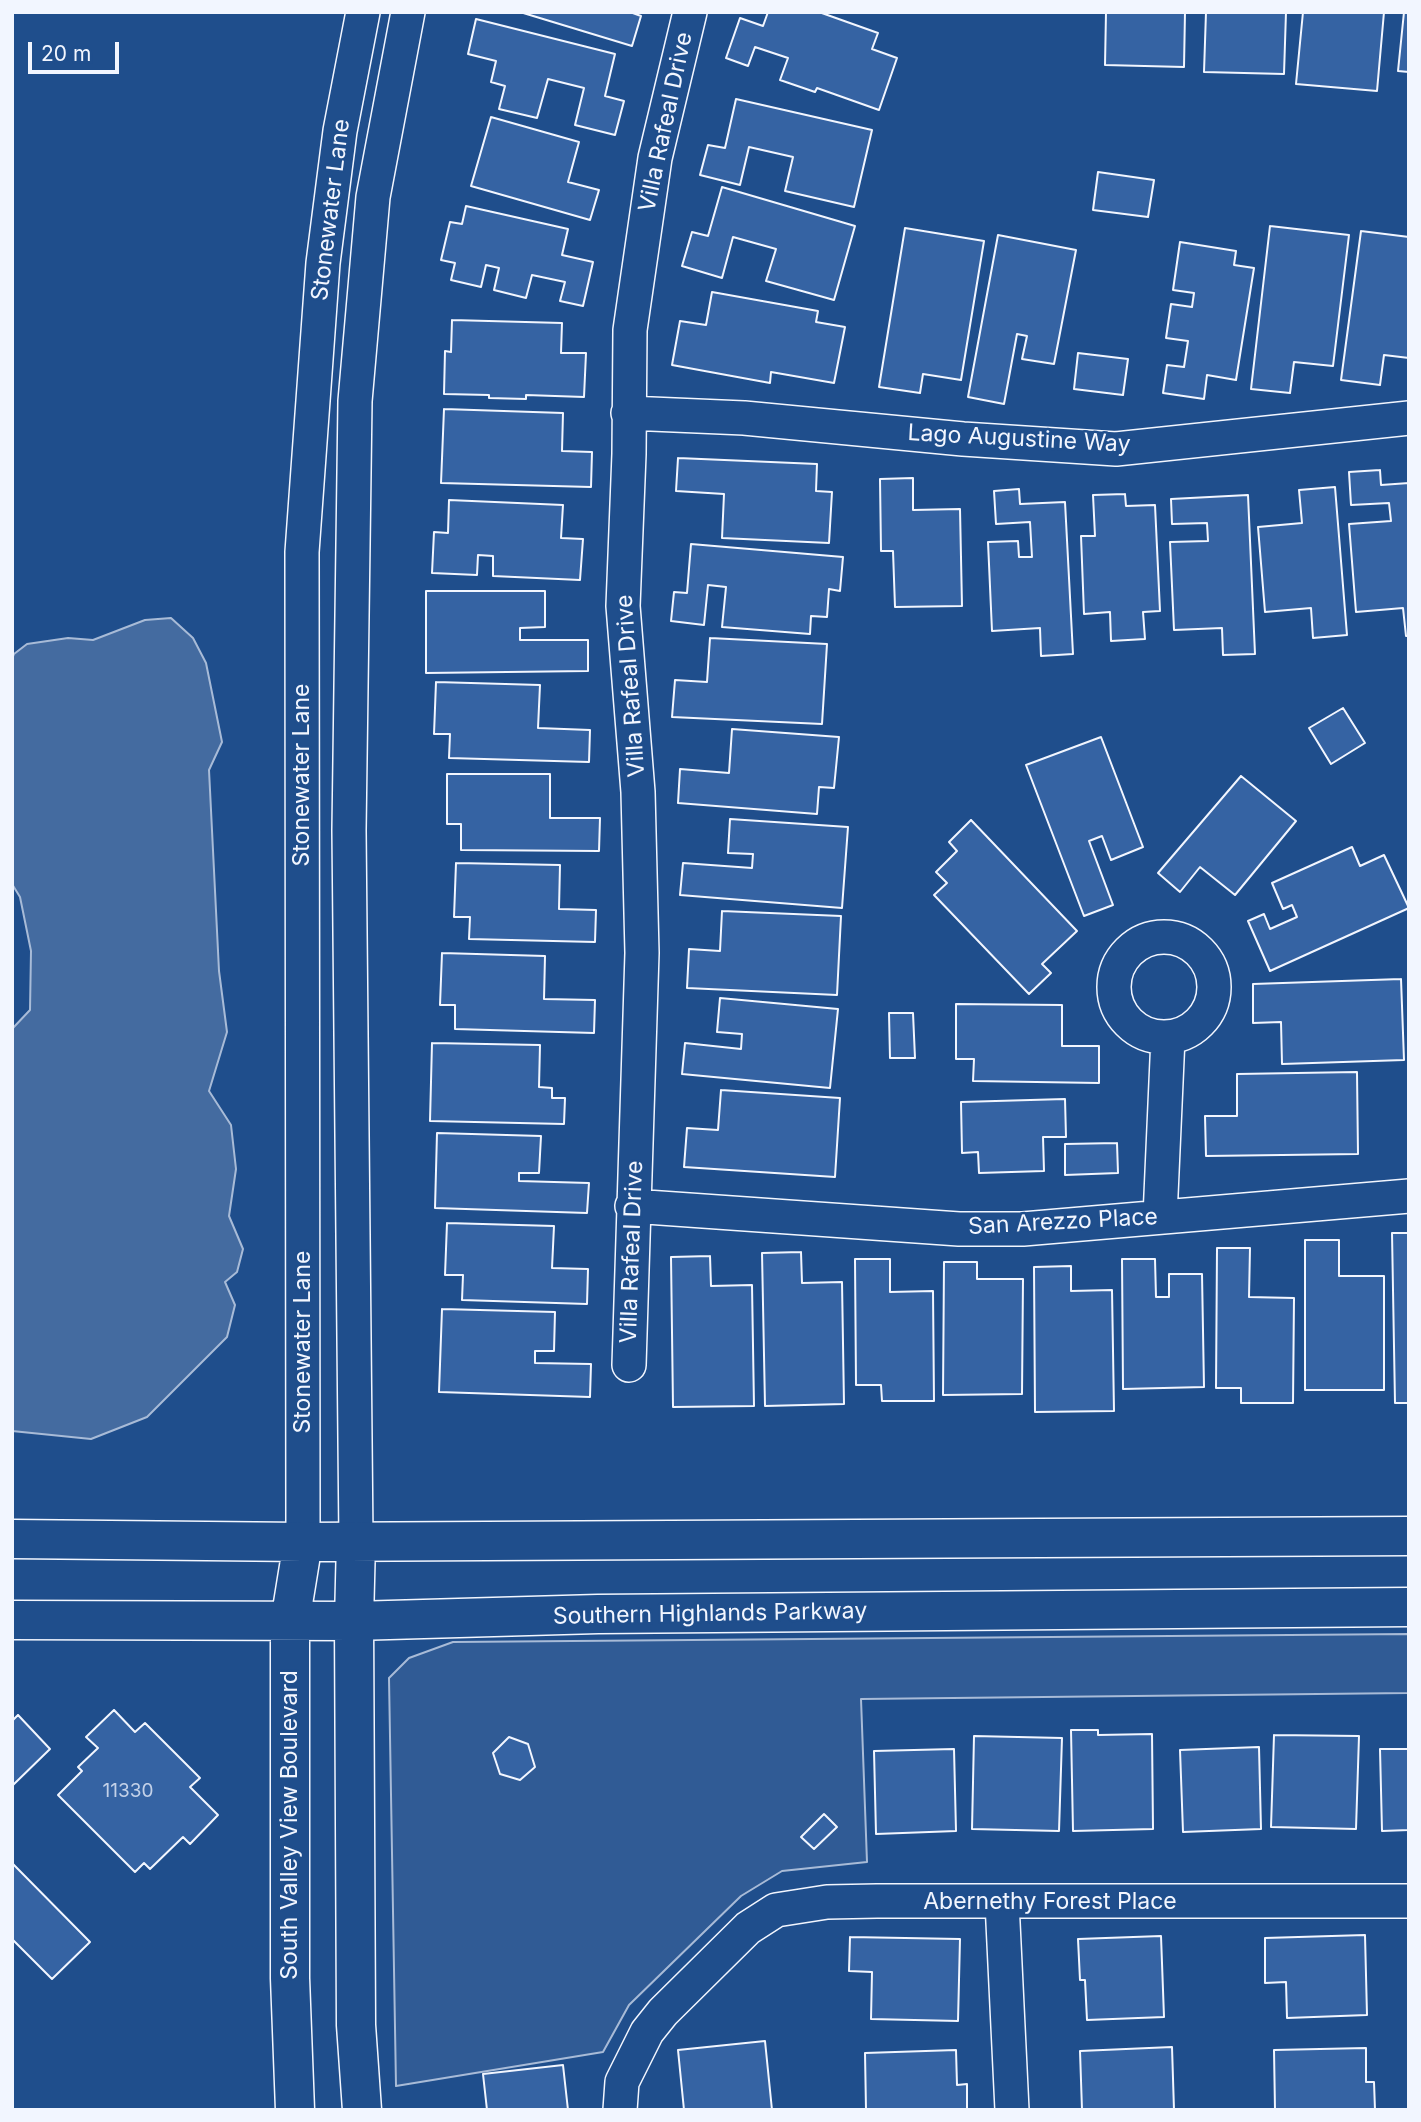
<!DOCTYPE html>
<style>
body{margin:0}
#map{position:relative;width:1421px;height:2122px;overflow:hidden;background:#1f4e8c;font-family:Inter,sans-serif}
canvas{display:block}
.frame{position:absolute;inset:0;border:14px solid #f2f6ff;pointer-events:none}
.scale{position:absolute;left:28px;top:42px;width:91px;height:32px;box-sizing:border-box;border:4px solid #f2f6ff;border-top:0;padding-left:9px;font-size:21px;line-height:24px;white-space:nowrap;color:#f2f6ff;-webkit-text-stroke:5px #1f4e8c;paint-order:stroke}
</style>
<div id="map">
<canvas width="1421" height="2122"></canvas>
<div class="frame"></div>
<div class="scale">20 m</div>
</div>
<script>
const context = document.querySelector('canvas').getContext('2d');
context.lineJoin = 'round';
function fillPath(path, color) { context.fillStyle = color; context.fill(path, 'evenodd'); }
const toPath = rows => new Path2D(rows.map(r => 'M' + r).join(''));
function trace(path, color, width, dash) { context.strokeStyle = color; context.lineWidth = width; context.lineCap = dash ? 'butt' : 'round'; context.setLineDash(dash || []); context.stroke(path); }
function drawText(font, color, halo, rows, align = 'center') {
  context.font = font + ' Inter,sans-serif'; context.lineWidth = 5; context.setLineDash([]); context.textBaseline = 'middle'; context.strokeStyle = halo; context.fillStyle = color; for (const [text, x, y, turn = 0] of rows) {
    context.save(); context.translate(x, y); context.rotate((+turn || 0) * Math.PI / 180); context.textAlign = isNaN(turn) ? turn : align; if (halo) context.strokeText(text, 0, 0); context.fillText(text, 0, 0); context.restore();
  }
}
const green = toPath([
 [1409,1634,1409,1693,861,1699,867,1862,782,1871,741,1896,629,2005,603,2052,396,2086,389,1678,409,1658,453,1642,1409,1634]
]);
fillPath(green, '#305b95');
trace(green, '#a8bbd7', 2);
const water = toPath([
 [171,618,193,638,206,663,222,742,209,770,219,971,227,1032,209,1091,231,1125,236,1169,229,1216,243,1249,237,1272,225,1282,235,1305,227,1337,147,1417,91,1439,12,1431,12,1029,30,1010,31,951,20,897,12,884,12,659,14,654,27,644,68,638,93,640,145,620,171,618]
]);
fillPath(water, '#446ba0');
trace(water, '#a8bbd7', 2);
const building = toPath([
 [520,12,630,12,641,16,632,46,520,12],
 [768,12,819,12,878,33,872,49,897,58,879,110,817,88,815,92,780,80,788,58,755,47,748,66,726,58,740,18,763,26,768,12],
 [1106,12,1185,12,1184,67,1105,65,1106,12],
 [1206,12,1286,12,1284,74,1204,72,1206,12],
 [1303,12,1384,12,1377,91,1296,84,1303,12],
 [1404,12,1409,12,1409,72,1398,71,1404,12],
 [476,19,615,54,605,96,624,101,615,135,575,125,584,88,548,79,537,118,499,109,505,86,491,82,496,61,468,54,476,19],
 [736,99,872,130,854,207,785,191,793,157,749,147,740,185,700,175,708,145,725,148,736,99],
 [491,117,579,142,568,182,599,190,590,220,471,186,491,117],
 [1098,172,1154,180,1148,217,1093,210,1098,172],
 [722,187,855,226,834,300,766,281,776,249,733,237,722,278,682,266,692,232,708,236,722,187],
 [466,206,568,229,562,255,593,262,583,306,560,301,565,282,532,275,526,298,494,290,499,268,486,265,481,287,451,280,455,263,441,260,450,222,462,224,466,206],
 [1270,226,1349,235,1333,366,1294,362,1290,393,1251,389,1270,226],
 [905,228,984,241,961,380,923,374,920,393,879,387,905,228],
 [1361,231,1409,237,1409,358,1384,355,1380,385,1341,380,1361,231],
 [998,235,1076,250,1054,364,1022,359,1027,336,1017,334,1004,404,968,397,998,235],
 [1180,242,1236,251,1234,265,1254,268,1236,380,1207,375,1204,399,1163,393,1167,365,1184,367,1188,341,1166,338,1171,304,1192,307,1194,293,1173,290,1180,242],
 [712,292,818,311,816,322,845,327,834,383,771,372,770,383,672,365,680,321,706,325,712,292],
 [452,320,562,323,561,353,586,353,584,397,526,395,526,399,489,398,489,395,444,394,445,351,451,352,452,320],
 [1078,353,1128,359,1123,395,1074,389,1078,353],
 [444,409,563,413,562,451,592,452,591,487,441,483,444,409],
 [678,458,817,464,816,491,832,492,829,543,722,538,724,494,676,491,678,458],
 [1380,470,1381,485,1409,483,1409,636,1406,636,1403,608,1356,612,1349,524,1391,521,1389,503,1351,505,1349,472,1380,470],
 [913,478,913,510,960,509,962,606,895,607,893,551,881,551,880,479,913,478],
 [1335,487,1347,635,1313,638,1311,608,1265,612,1258,527,1302,523,1299,490,1335,487],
 [1019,489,1020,504,1065,502,1073,654,1041,656,1040,628,992,631,988,542,1018,541,1019,557,1032,557,1030,522,996,524,994,491,1019,489],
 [1125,494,1126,506,1155,505,1160,611,1143,612,1145,639,1111,641,1110,612,1084,614,1081,536,1095,536,1093,495,1125,494],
 [1248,495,1255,654,1223,655,1222,628,1174,630,1170,542,1208,541,1207,523,1172,524,1171,499,1248,495],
 [449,500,563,505,561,538,583,539,580,580,493,576,493,556,478,555,477,575,432,573,434,532,448,533,449,500],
 [691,544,843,557,840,591,829,589,827,617,811,616,810,634,722,627,726,587,708,585,704,625,671,621,674,592,687,593,691,544],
 [426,591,545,591,545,627,520,628,520,640,588,640,588,671,426,673,426,591],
 [710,638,827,644,822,724,672,717,675,680,707,682,710,638],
 [436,682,540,685,538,728,590,730,589,762,449,758,450,734,434,734,436,682],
 [1343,708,1365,743,1331,764,1309,728,1343,708],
 [732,729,839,737,834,788,819,787,817,814,678,803,680,769,729,773,732,729],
 [1101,737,1143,847,1111,860,1102,836,1089,841,1113,905,1084,916,1026,765,1101,737],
 [447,774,550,774,550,818,600,818,599,851,461,850,461,824,447,824,447,774],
 [1241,776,1296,821,1235,895,1200,867,1180,892,1158,873,1241,776],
 [730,819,848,827,842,908,680,895,683,863,752,868,753,854,728,853,730,819],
 [971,820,1077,931,1042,964,1051,973,1029,994,934,895,947,883,936,872,957,851,949,842,971,820],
 [1352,847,1360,866,1384,855,1409,908,1270,971,1248,921,1264,914,1270,929,1297,917,1292,905,1283,909,1272,883,1352,847],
 [456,863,560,865,559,909,596,910,595,942,469,939,470,917,454,917,456,863],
 [722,911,841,916,837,995,687,988,689,949,720,951,722,911],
 [442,953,545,956,544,999,595,1000,594,1033,455,1029,455,1005,440,1005,442,953],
 [1401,979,1404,1060,1282,1064,1281,1022,1253,1023,1253,984,1401,979],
 [720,998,838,1009,830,1088,682,1074,685,1043,741,1049,742,1034,717,1032,720,998],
 [956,1004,1062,1005,1062,1046,1099,1046,1099,1083,973,1081,974,1059,956,1059,956,1004],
 [889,1013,913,1013,915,1058,890,1058,889,1013],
 [432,1043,540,1045,539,1087,552,1088,552,1098,565,1098,564,1124,430,1121,432,1043],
 [1357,1072,1358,1154,1206,1156,1205,1116,1237,1116,1237,1074,1357,1072],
 [721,1090,840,1098,835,1177,684,1167,687,1128,718,1130,721,1090],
 [1065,1099,1066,1137,1043,1137,1044,1171,979,1173,978,1152,962,1153,961,1102,1065,1099],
 [437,1133,541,1136,539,1173,519,1173,519,1181,589,1183,587,1213,435,1208,437,1133],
 [1117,1143,1118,1173,1065,1175,1065,1144,1117,1143],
 [447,1223,554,1226,552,1268,588,1269,587,1304,462,1300,463,1275,445,1275,447,1223],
 [1392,1233,1409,1233,1409,1403,1395,1403,1392,1233],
 [1305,1240,1339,1240,1339,1276,1384,1276,1384,1390,1305,1390,1305,1240],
 [1217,1248,1250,1248,1249,1297,1294,1298,1293,1403,1241,1403,1241,1388,1216,1388,1217,1248],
 [801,1252,802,1283,842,1282,844,1404,765,1406,762,1253,801,1252],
 [710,1256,711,1286,752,1285,754,1406,673,1407,671,1257,710,1256],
 [855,1259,890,1259,890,1292,933,1291,934,1401,882,1401,881,1385,856,1385,855,1259],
 [1122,1259,1155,1259,1156,1297,1169,1297,1169,1274,1202,1274,1204,1387,1123,1389,1122,1259],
 [944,1262,977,1262,977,1279,1023,1279,1022,1394,943,1395,944,1262],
 [1071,1266,1071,1291,1112,1290,1114,1411,1035,1412,1034,1267,1071,1266],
 [442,1309,555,1312,554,1351,535,1351,535,1363,591,1364,590,1397,439,1392,442,1309],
 [114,1710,135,1732,145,1723,200,1778,190,1787,218,1815,190,1844,183,1837,150,1869,144,1863,135,1872,58,1795,82,1771,78,1767,98,1748,86,1737,114,1710],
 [18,1715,50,1749,12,1786,12,1721,18,1715],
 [1071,1730,1098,1730,1098,1735,1152,1734,1153,1829,1073,1831,1071,1730],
 [1274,1735,1359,1736,1356,1829,1271,1827,1274,1735],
 [974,1736,1062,1738,1059,1831,972,1829,974,1736],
 [509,1737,528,1744,535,1767,520,1780,500,1774,493,1753,509,1737],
 [1259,1747,1261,1829,1183,1832,1180,1750,1259,1747],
 [954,1749,956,1831,876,1834,874,1751,954,1749],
 [1380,1749,1409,1749,1409,1830,1382,1831,1380,1749],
 [824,1814,837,1827,814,1849,801,1837,824,1814],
 [12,1863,90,1942,52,1979,12,1939,12,1863],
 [1365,1935,1367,2015,1287,2018,1286,1982,1265,1983,1265,1938,1365,1935],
 [1161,1936,1164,2017,1087,2020,1085,1980,1080,1980,1078,1939,1161,1936],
 [850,1937,960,1939,958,2021,871,2019,872,1972,849,1971,850,1937],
 [765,2041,772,2110,684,2110,678,2050,765,2041],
 [1172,2047,1174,2110,1082,2110,1080,2051,1172,2047],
 [1366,2048,1366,2082,1374,2082,1375,2110,1275,2110,1274,2050,1366,2048],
 [956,2050,957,2085,967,2084,967,2110,866,2110,865,2053,956,2050],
 [563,2065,568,2110,487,2110,483,2074,563,2065]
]);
fillPath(building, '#3563a3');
trace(building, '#f2f6ff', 2);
const minor = toPath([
 [628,413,744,418,963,439,1116,449,1409,418],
 '1114 987a50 50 0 1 1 100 0a50 50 0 1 1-100 0Z',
 [632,1206,959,1229,1023,1229,1409,1196],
 [1160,1217,1168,1037],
 [629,1365,642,953,638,792,623,606,629,454,630,330,655,158,690,12],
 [356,1541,349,830,355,401,373,197,408,12],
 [303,1542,302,552,323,263,340,131,363,12],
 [1002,1902,1012,2110],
 [620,2110,622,2082,647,2032,663,2012,748,1928,776,1910,827,1902,877,1901,1409,1901]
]);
const major = toPath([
 [12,1539,303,1542,1409,1536],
 [356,1541,354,1621,356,2025,362,2110],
 [12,1620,354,1621,598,1614,1409,1607],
 [295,2110,290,1978,290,1622,303,1542]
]);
trace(minor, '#f2f6ff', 36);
trace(major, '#f2f6ff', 41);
trace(minor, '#1f4e8c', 33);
trace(major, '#1f4e8c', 38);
drawText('19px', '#c3d1e8', null, [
 ["11330",128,1791]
]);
drawText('23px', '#f2f6ff', '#1f4e8c', [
 ["Villa Rafeal Drive",666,122,-78],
 ["Stonewater Lane",331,210,-83],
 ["Lago Augustine Way",1019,439,3],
 ["Villa Rafeal Drive",631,686,-94],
 ["Stonewater Lane",302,775,-90],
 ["San Arezzo Place",1063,1222,-3],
 ["Villa Rafeal Drive",632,1252,-88],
 ["Stonewater Lane",303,1342,-90],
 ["Southern Highlands Parkway",710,1614,-1],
 ["South Valley View Boulevard",290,1825,-90],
 ["Abernethy Forest Place",1050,1902]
]);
</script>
